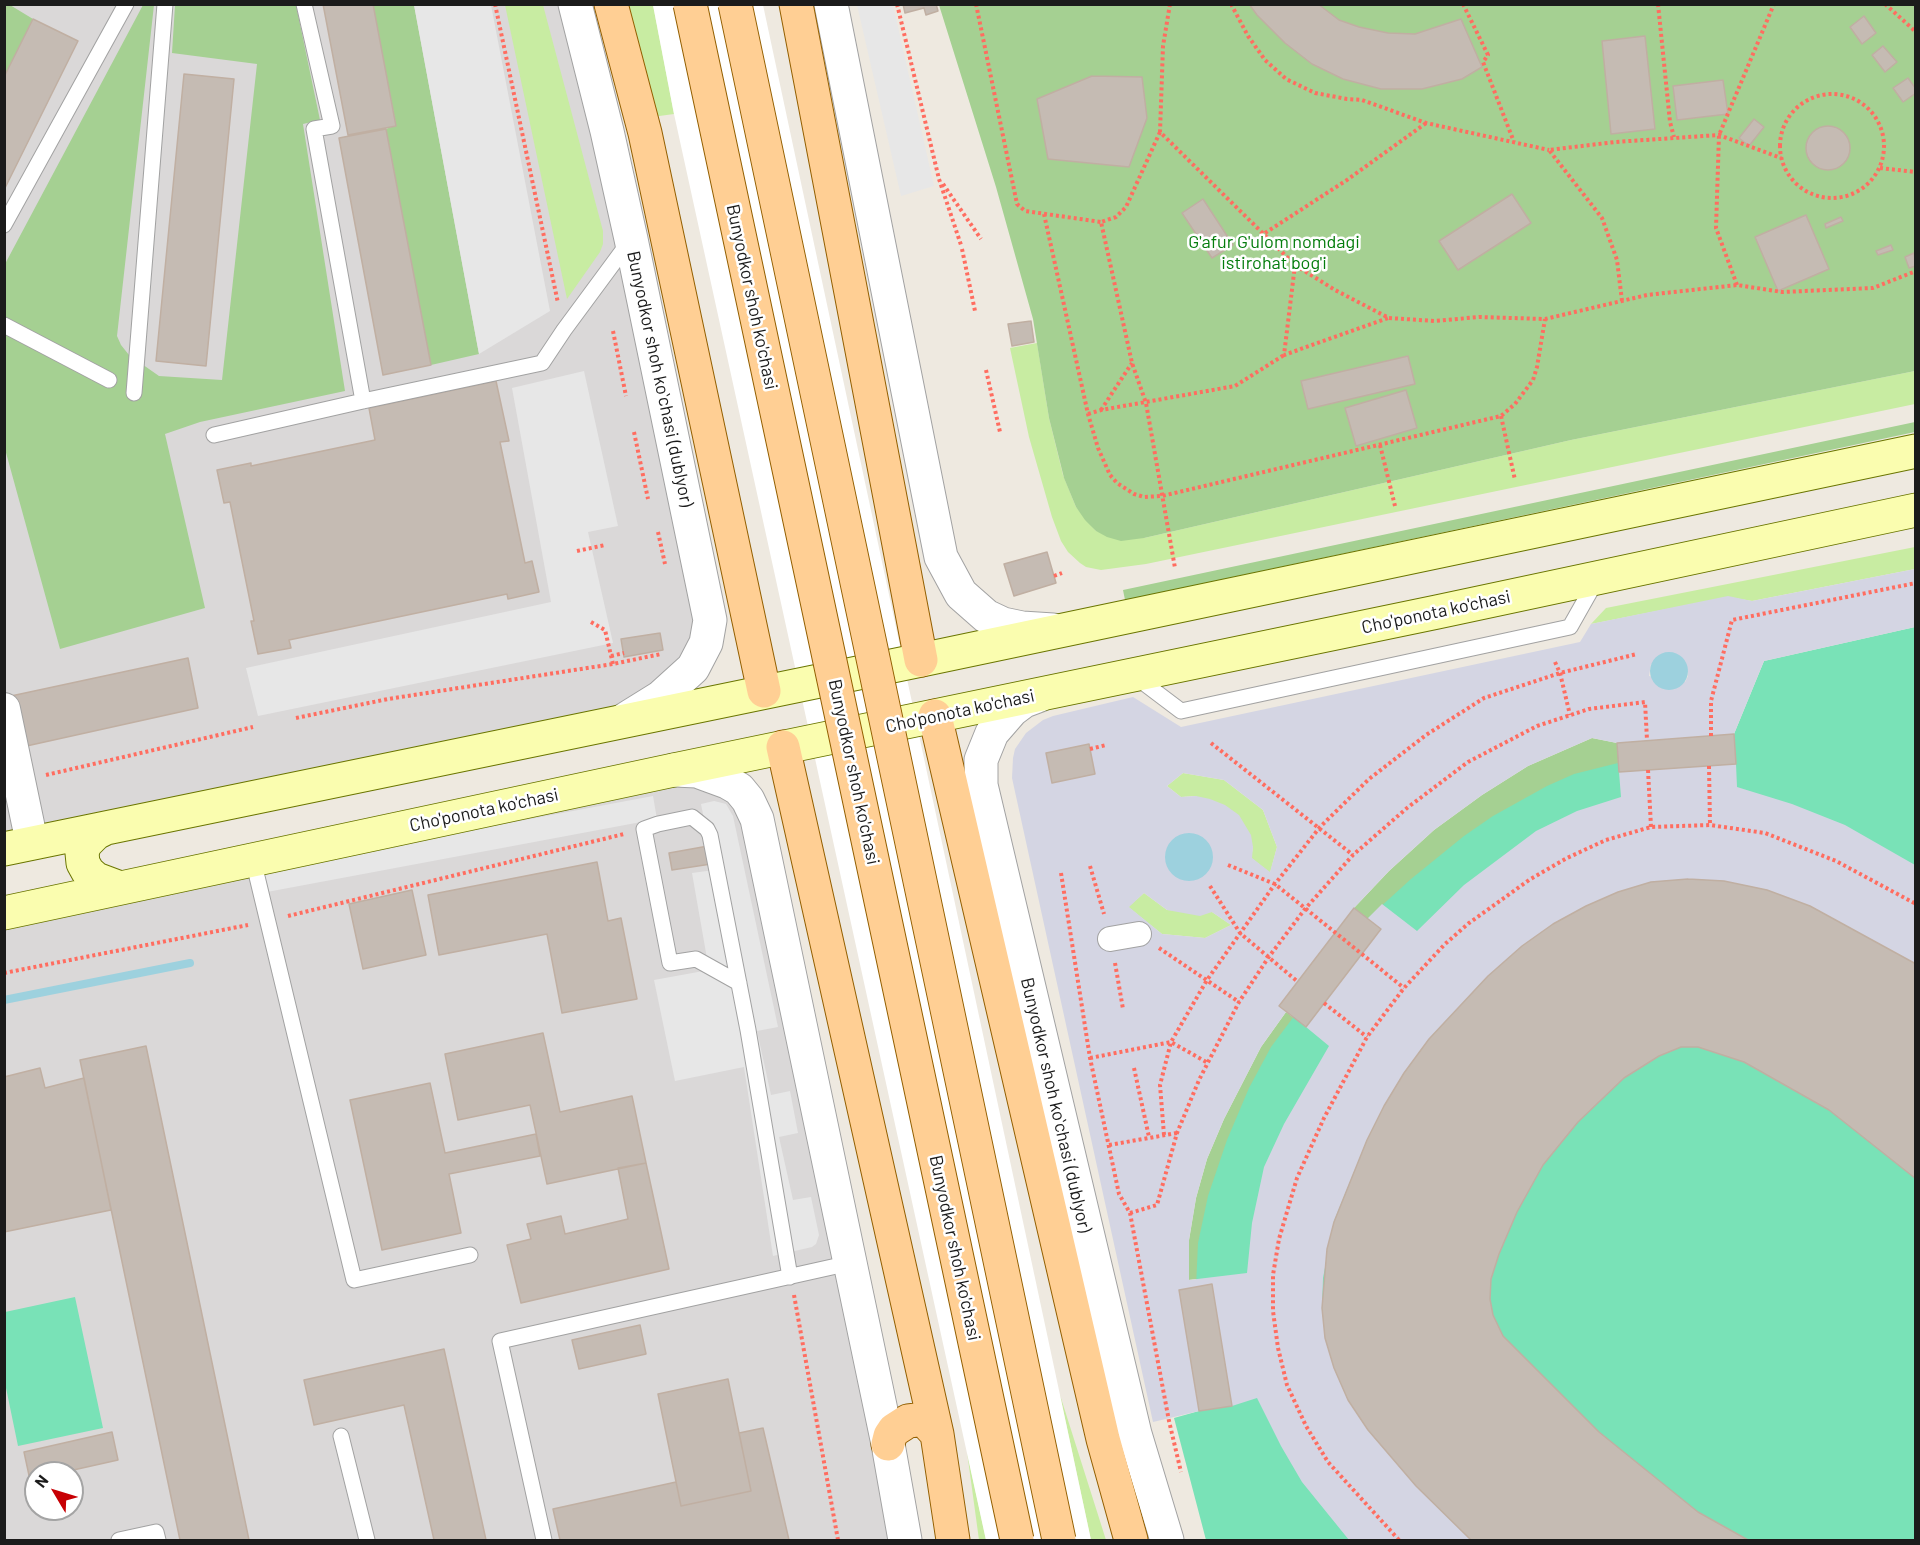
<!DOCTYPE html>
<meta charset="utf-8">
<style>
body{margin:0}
#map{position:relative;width:1920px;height:1545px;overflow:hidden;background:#eee9e0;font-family:Barlow,sans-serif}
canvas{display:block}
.frame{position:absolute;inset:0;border:6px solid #1b1b1b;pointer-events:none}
.north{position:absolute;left:24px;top:1461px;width:60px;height:60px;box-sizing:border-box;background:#fff;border:2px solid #a4a4a4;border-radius:50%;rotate:308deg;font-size:16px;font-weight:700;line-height:24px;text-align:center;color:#1b1b1b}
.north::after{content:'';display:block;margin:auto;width:21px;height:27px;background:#c70004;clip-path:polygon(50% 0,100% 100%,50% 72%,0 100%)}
</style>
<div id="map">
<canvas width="1920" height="1545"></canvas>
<div class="frame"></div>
<div class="north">N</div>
</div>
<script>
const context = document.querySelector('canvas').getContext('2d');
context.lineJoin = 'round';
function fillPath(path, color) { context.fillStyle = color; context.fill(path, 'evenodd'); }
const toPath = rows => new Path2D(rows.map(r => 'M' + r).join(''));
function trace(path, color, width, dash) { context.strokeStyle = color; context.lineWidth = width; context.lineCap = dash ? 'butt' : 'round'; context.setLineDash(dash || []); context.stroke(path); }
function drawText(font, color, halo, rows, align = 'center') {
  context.font = font + ' Barlow,sans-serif'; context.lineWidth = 5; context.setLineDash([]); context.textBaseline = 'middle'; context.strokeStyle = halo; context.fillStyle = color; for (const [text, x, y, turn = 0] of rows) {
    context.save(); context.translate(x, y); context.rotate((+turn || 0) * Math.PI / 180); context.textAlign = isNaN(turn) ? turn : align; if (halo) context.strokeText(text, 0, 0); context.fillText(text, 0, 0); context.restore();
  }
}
fillPath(toPath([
 [5,5,575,5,709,609,661,697,5,849],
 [669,771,739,789,905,1540,5,1540,4,913],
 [36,1473,72,1473,72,1509,36,1509]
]), '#dad8d8');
fillPath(toPath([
 [505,5,543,5,603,231,603,244,600,252,567,299],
 [620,5,653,5,674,114,652,117],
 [1037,343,1049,418,1063,475,1076,507,1096,531,1144,538,1571,440,1915,371,1915,404,1146,564,1101,570,1086,567,1080,563,1068,552,1061,541,1052,517,1029,437,1010,348],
 [1915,547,1915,569,1752,601,1728,597,1591,624,1606,608],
 [1183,773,1224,780,1263,810,1277,847,1270,873,1251,858,1253,847,1196,796,1181,797,1167,786],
 [1144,893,1167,910,1212,912,1231,925,1205,938,1162,934,1128,907],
 [1060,1395,1106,1540,1091,1540],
 [967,1452,986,1540,979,1540]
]), '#c8eca2');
fillPath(toPath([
 [5,5,10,5,33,19,5,77],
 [143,5,154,5,117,336,121,345,129,355,159,376,222,380,257,64,172,53,175,5,296,5,320,120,303,124,345,391,200,422,165,434,205,608,60,649,5,449,5,264],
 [373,5,414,5,479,354,431,365,386,129,396,125],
 [939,5,1915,5,1915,371,1571,440,1144,538,1121,541,1107,537,1096,531,1085,520,1076,507,1064,478,1049,418,1033,319,996,187],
 [1915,422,1915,432,1125,600,1123,590],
 [1592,738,1617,743,1621,797,1367,919,1354,908,1389,871,1434,830,1482,795,1528,766],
 [1286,1012,1306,1027,1247,1273,1188,1280,1189,1240,1196,1198,1207,1159,1224,1119,1261,1047]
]), '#a5d092');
fillPath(toPath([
 [1915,627,1915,1540,1206,1540,1174,1418,1199,1411,1196,1287,1198,1243,1208,1196,1227,1140,1249,1088,1271,1047,1367,919,1411,879,1464,836,1493,816,1547,786,1574,774,1734,734,1764,661],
 [75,1297,103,1428,18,1446,5,1383,5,1312]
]), '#79e2b7');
fillPath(toPath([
 [414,5,491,5,550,311,479,354],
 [857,5,893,5,934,186,901,196],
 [584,371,618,526,588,532,613,643,258,716,246,668,551,602,512,388],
 [653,796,657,819,267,892,263,869],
 [714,801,726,804,733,816,778,1027,757,1031,771,1095,790,1091,798,1133,779,1137,793,1200,811,1197,819,1235,816,1244,812,1247,773,1256,744,1067,675,1081,654,980,709,970,692,873,714,870,701,804]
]), '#e7e7e7');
fillPath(toPath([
 [1915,569,1915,627,1764,661,1734,734,1617,743,1592,738,1528,766,1482,795,1434,830,1389,871,1354,908,1280,1006,1286,1012,1261,1047,1224,1119,1207,1159,1196,1198,1189,1240,1189,1280,1247,1273,1252,1223,1264,1167,1284,1124,1329,1046,1306,1027,1380,929,1367,919,1382,904,1417,931,1464,885,1536,831,1577,811,1621,797,1619,772,1736,764,1737,787,1792,804,1845,825,1915,865,1915,964,1810,906,1767,890,1724,881,1688,879,1651,882,1618,892,1586,906,1553,924,1488,976,1429,1039,1404,1073,1384,1106,1367,1140,1334,1221,1323,1278,1322,1308,1325,1338,1334,1368,1348,1400,1368,1430,1416,1486,1471,1540,1349,1540,1302,1482,1281,1446,1257,1398,1232,1406,1179,1290,1199,1411,1153,1422,1012,778,1013,758,1015,749,1026,733,1043,720,1053,716,1133,697,1181,727,1580,642,1591,624,1728,596,1752,601],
 [1651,664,1688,670,1688,676,1685,682,1649,676],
 [1183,773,1224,780,1263,810,1277,847,1270,872,1252,858,1253,847,1251,835,1239,815,1225,805,1210,799,1196,796,1181,797,1167,786],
 [1144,893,1167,910,1200,916,1212,912,1231,925,1205,938,1162,934,1129,907]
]), '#d4d5e3');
fillPath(toPath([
 '1650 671a19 19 0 1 1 38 0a19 19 0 1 1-38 0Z',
 '1165 857a24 24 0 1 1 48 0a24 24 0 1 1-48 0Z'
]), '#9dd1de');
fillPath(toPath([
 [653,5,763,5,1091,1540,986,1540,674,114]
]), '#fff');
trace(toPath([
 [4,1000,190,963]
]), '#9dd1de', 8);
const building = toPath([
 [323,4,373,4,396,126,348,135,323,4],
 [903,4,936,4,938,11,926,15,924,8,905,13,903,4],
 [1249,4,1318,4,1339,20,1359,27,1388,33,1415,34,1461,19,1482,67,1462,79,1422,89,1381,89,1343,79,1312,64,1285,43,1257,15,1249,4],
 [1864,16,1876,33,1862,44,1850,27,1864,16],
 [33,19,78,41,4,190,4,77,33,19],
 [1645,36,1655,129,1611,134,1602,41,1645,36],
 [1883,46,1897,62,1885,72,1872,55,1883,46],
 [184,74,234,79,206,366,156,361,184,74],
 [1092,76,1142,77,1147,118,1129,167,1048,159,1037,99,1092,76],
 [1908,78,1916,89,1916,93,1903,102,1893,88,1908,78],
 [1723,80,1728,114,1677,120,1673,86,1723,80],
 [1754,119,1764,127,1749,146,1739,138,1754,119],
 '1806 148a22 22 0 1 1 44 0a22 22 0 1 1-44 0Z',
 [386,129,431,365,383,375,339,138,386,129],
 [1512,194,1531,223,1458,270,1439,241,1512,194],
 [1203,199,1233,245,1212,258,1182,213,1203,199],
 [1806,215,1829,269,1778,291,1755,237,1806,215],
 [1841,217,1843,221,1826,228,1825,224,1841,217],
 [1891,245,1893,250,1878,255,1876,251,1891,245],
 [1914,253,1916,266,1909,268,1905,257,1914,253],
 [1031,321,1034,342,1012,346,1008,324,1031,321],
 [1408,356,1415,384,1308,409,1301,381,1408,356],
 [496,381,509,441,500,442,525,563,532,561,539,592,508,599,507,594,289,640,291,648,258,654,251,621,254,621,230,502,224,503,217,470,251,463,251,466,375,440,369,408,496,381],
 [1406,390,1417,428,1356,446,1345,408,1406,390],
 [1047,552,1056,583,1014,596,1004,564,1047,552],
 [660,633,663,650,624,657,621,639,660,633],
 [188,658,198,708,22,747,11,696,188,658],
 [1734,734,1736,764,1619,772,1617,743,1734,734],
 [1089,744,1095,774,1052,783,1046,753,1089,744],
 [708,846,711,864,672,870,669,853,708,846],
 [597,862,608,921,621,918,637,999,562,1013,547,934,439,955,428,895,597,862],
 [1688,879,1724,881,1767,890,1810,906,1916,964,1916,1179,1829,1110,1744,1062,1698,1047,1681,1047,1659,1056,1624,1078,1578,1122,1543,1165,1517,1212,1499,1254,1491,1279,1490,1299,1493,1315,1503,1336,1599,1432,1698,1512,1748,1540,1471,1540,1416,1486,1368,1430,1348,1400,1334,1368,1325,1338,1322,1308,1327,1249,1334,1222,1367,1140,1384,1106,1404,1073,1429,1039,1488,976,1522,946,1553,924,1586,906,1618,892,1651,882,1688,879],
 [412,890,426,955,363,969,349,904,412,890],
 [1354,908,1381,929,1306,1027,1279,1006,1354,908],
 [543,1033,560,1112,632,1096,646,1163,547,1184,530,1105,458,1120,445,1054,543,1033],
 [146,1046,249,1540,180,1540,80,1060,146,1046],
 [40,1068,45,1088,84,1078,111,1210,4,1232,4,1077,40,1068],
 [430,1083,445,1153,536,1134,540,1156,449,1174,461,1233,382,1250,350,1100,430,1083],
 [646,1163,669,1269,521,1303,507,1245,531,1239,527,1224,561,1216,565,1234,628,1219,618,1168,646,1163],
 [1212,1284,1232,1406,1199,1411,1179,1290,1212,1284],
 [640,1325,646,1354,579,1369,572,1340,640,1325],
 [444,1349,486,1540,434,1540,404,1405,314,1425,304,1380,444,1349],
 [728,1379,751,1491,681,1506,658,1394,728,1379],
 [763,1428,789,1540,560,1540,553,1509,676,1482,681,1506,751,1491,739,1433,763,1428],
 [112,1432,118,1460,60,1473,36,1473,36,1478,30,1480,24,1452,112,1432]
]);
fillPath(building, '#c5bbb3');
trace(building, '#c0afa2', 1.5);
const service = toPath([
 [304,4,332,126,314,129,363,401],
 [4,225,126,4],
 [4,325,109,380],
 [134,393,165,4],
 [214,435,363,401,542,363,564,330,629,242],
 [1136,677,1181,711,1570,627,1596,581],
 [253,860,354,1280,470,1255],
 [739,983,696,959,670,963,644,829,658,824,692,817,707,829,710,835,748,1030,790,1277],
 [341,1436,367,1540],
 [119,1540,156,1532,158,1540],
 [544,1540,500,1341,850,1263]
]);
const pedestrian = toPath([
 [1110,939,1139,934]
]);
const minor = toPath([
 [4,709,32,843]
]);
const tertiary = toPath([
 [575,4,607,131,631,239,710,620,706,643,693,668,661,697,624,720],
 [831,4,941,557,961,594,986,616,1003,624,1022,628,1053,630],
 [1040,695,1024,701,1012,710,992,733,981,760,981,785,1135,1434,1167,1540],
 [674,770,697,771,727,782,739,789,748,800,757,819,888,1444,905,1540]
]);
const secondary = toPath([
 [106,828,96,833,85,844,82,853,83,863,88,872,96,879,120,888],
 [4,849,921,660,1916,451],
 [4,913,669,771,1437,612,1916,510]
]);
const primary = toPath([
 [611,4,645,133,764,691],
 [796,4,921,660],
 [935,716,1103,1439,1131,1540],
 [783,747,937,1434,953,1540],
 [888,1444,890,1436,894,1430,908,1421,917,1420,926,1422,937,1434]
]);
trace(service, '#a2a2a2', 17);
trace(pedestrian, '#a2a2a2', 26);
trace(minor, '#a2a2a2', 34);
trace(tertiary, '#a2a2a2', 35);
trace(secondary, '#6a7500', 35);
trace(primary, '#935f00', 35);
trace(toPath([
 [495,4,558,303],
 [897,4,939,179,961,245],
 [976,4,1017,204,1025,211,1101,222],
 [1170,4,1163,46,1160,132,1295,265,1284,355,1388,318],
 [1231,4,1248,36,1265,60,1286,79,1315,93,1347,99,1362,100,1426,123,1549,150],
 [1463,4,1488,55,1483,62,1514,142],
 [1658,4,1670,122,1674,137],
 [1885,4,1916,32],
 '1780 146a52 52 0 1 1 104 0a52 52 0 1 1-104 0Z',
 [1160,132,1126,207,1116,217,1101,222,1132,363,1146,403,1175,568],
 [1880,168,1916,172],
 [943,184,981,239],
 [1044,214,1088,414,1098,448,1110,475,1117,483,1134,494,1144,497,1162,496,1501,416,1515,404,1533,380,1537,367,1545,319],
 [1265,233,1347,180,1426,123],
 [962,249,975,311],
 [1295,265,1335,290,1389,318,1435,321,1479,317,1545,319,1647,295,1737,285,1782,292,1873,288,1916,271],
 [1737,285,1716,228,1719,135,1774,4],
 [1622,301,1617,260,1602,218,1549,150,1615,142,1719,135,1781,158],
 [613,331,626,396],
 [986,370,1000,432],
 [1101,410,1132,363],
 [1088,414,1101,410,1235,386,1284,355],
 [1501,416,1515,480],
 [634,432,648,499],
 [1380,445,1395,506],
 [658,532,665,564],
 [577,551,605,545],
 [1054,576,1062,573],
 [591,622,605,630,613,664],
 [611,656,624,653],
 [1555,662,1560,673,1570,715],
 [296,718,388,699,613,664,661,654],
 [1711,736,1711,701,1732,620,1916,583],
 [1211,743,1353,855],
 [1090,749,1106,745],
 [1709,766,1710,825],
 [1648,770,1651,827],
 [46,775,253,727],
 [1228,865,1275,884,1404,988],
 [1090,866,1104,914],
 [1061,873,1090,1058,1119,1194,1130,1213,1169,1421,1181,1472],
 [1210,886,1240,933,1298,982],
 [288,916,624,834],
 [1159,948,1239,1002],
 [1115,963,1123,1009],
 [4,973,248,925],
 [1324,1003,1367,1037],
 [1090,1058,1171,1042,1207,980,1275,884,1320,827,1369,779,1426,735,1484,698,1560,673,1637,654],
 [1134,1068,1149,1137],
 [1164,1135,1160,1085,1171,1042,1208,1063],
 [1109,1145,1177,1133],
 [1130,1213,1157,1205,1177,1133,1199,1080,1239,1002,1268,958,1305,909,1353,855,1407,808,1468,762,1537,726,1589,709,1645,702,1647,740],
 [794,1295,838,1540],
 [1399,1540,1328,1462,1306,1426,1287,1385,1278,1348,1273,1311,1273,1275,1279,1239,1297,1178,1324,1118,1367,1037,1404,988,1445,944,1469,923,1529,880,1567,858,1606,840,1651,827,1710,825,1765,833,1836,861,1916,904]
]), '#ff6d60', 4, [3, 3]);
trace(service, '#fff', 15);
trace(pedestrian, '#fff', 24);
trace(minor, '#fff', 32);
trace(tertiary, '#fff', 33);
trace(secondary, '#fafdaf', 33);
trace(primary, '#ffcf94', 33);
const primaryBridge = toPath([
 [690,4,1017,1540],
 [735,4,1059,1540]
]);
trace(primaryBridge, '#935f00', 35, []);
trace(primaryBridge, '#ffcf94', 33);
drawText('18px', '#057d0d', '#fff', [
 ["G'afur G'ulom nomdagi",1274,242],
 ["istirohat bog'i",1274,263]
]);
drawText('18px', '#1b1b1b', '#fff', [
 ["Bunyodkor shoh ko'chasi",752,297,78],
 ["Bunyodkor shoh koʻchasi (dublyor)",660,379,78],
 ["Cho'ponota ko'chasi",1436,612,-12],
 ["Cho'ponota ko'chasi",960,711,-12],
 ["Bunyodkor shoh ko'chasi",854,772,78],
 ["Cho'ponota ko'chasi",484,810,-12],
 ["Bunyodkor shoh koʻchasi (dublyor)",1056,1105,77],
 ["Bunyodkor shoh ko'chasi",955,1248,78]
]);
</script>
